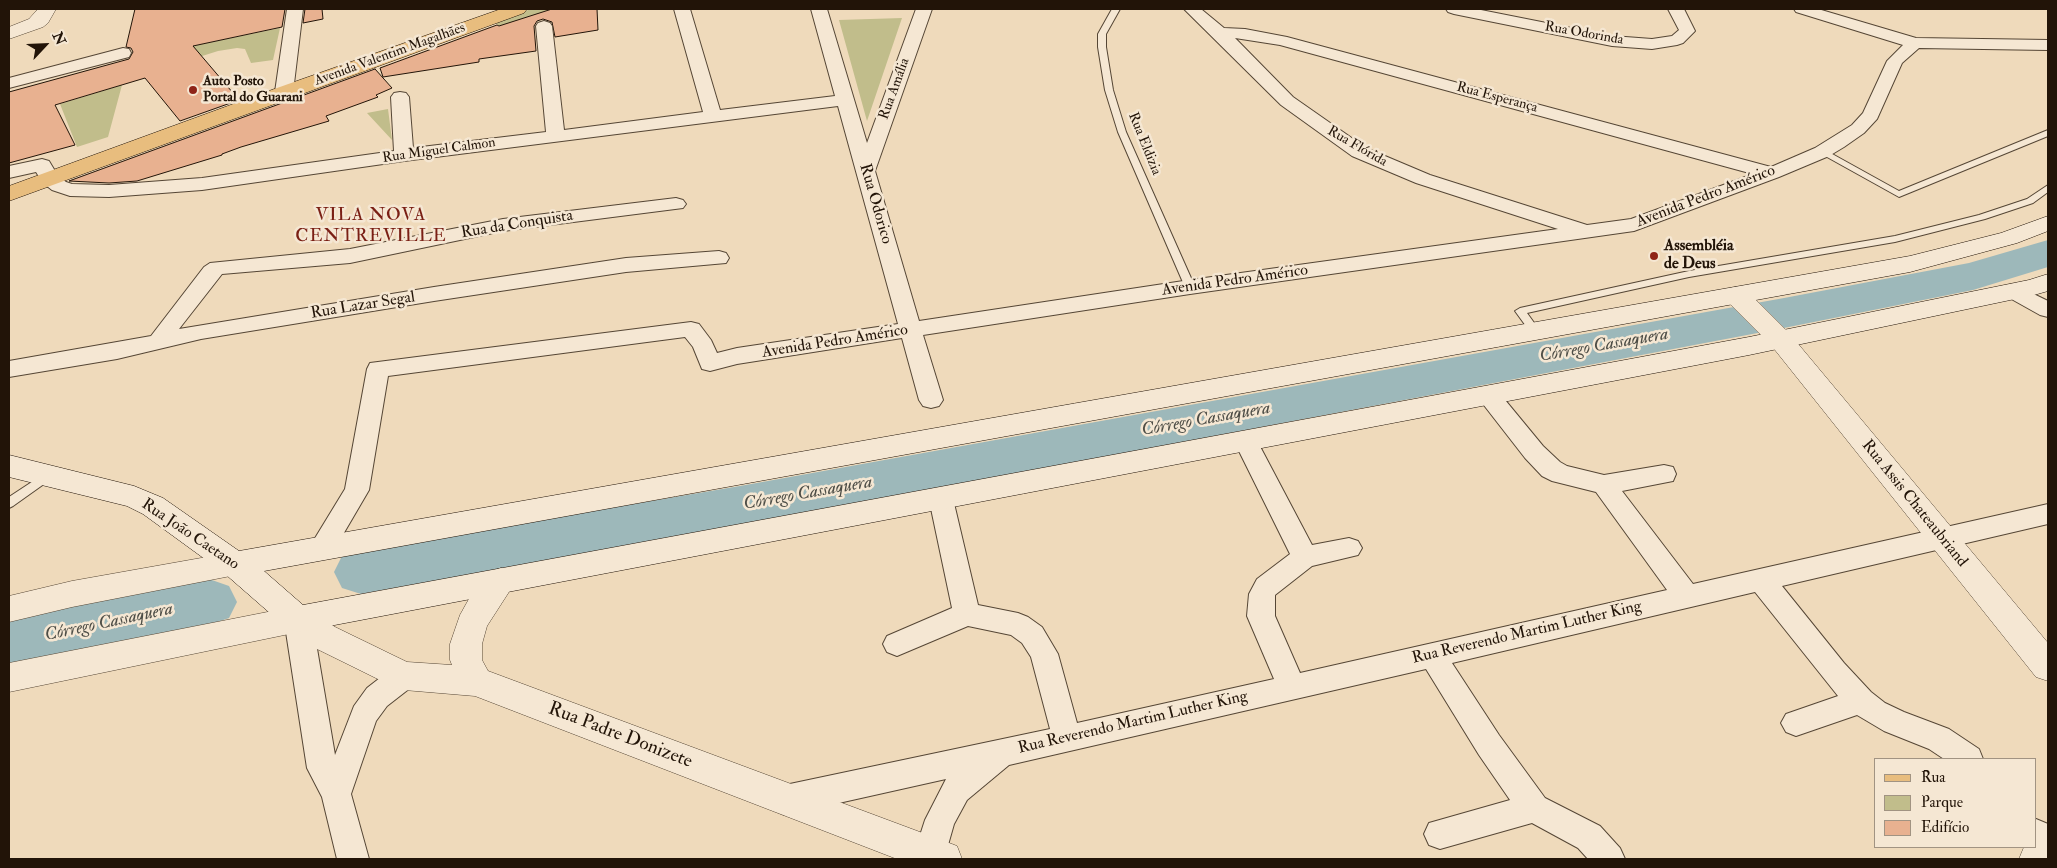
<!DOCTYPE html>
<meta charset="utf-8">
<style>
body{margin:0}
#map{position:relative;width:2057px;height:868px;overflow:hidden;background:#efdabb;font-family:"IM FELL Double Pica",serif}
canvas{display:block}
.frame{position:absolute;inset:0;border:10px solid #221408;pointer-events:none}
.legend{position:absolute;left:1874px;top:758px;width:162px;height:90px;box-sizing:border-box;background:#f5e7d3;border:1px solid #a19382;margin:0;padding:6px 9px;list-style:none;font-size:15px;color:#221408}
.legend li{display:flex;align-items:center;gap:10px;height:25px}
.legend b{width:25px;border:1px solid #a19382}
.north{position:absolute;left:20px;top:20px;width:50px;height:50px;-webkit-text-stroke:4px #f5e7d3;paint-order:stroke;rotate:65deg;font-size:14px;font-weight:700;line-height:20px;text-align:center;color:#221408}
.north::after{content:'';display:block;margin:auto;width:18px;height:22px;background:#221408;clip-path:polygon(50% 0,100% 100%,50% 72%,0 100%)}
</style>
<div id="map">
<canvas width="2057" height="868"></canvas>
<div class="frame"></div>
<ul class="legend">
<li><b style="height:6px;background:#e8bd7e"></b>Rua</li>
<li><b style="height:14px;background:#c1bd8b"></b>Parque</li>
<li><b style="height:14px;background:#e8b190"></b>Edifício</li>
</ul>
<div class="north">N</div>
</div>
<script>
const context = document.querySelector('canvas').getContext('2d');
context.lineJoin = 'round';
function fillPath(path, color) { context.fillStyle = color; context.fill(path, 'evenodd'); }
const toPath = rows => new Path2D(rows.map(r => 'M' + r).join(''));
function trace(path, color, width, dash) { context.strokeStyle = color; context.lineWidth = width; context.lineCap = dash ? 'butt' : 'round'; context.setLineDash(dash || []); context.stroke(path); }
function drawText(font, color, halo, rows, align = 'center') {
  context.font = font + ' "IM FELL Double Pica",serif'; context.lineWidth = 5; context.setLineDash([]); context.textBaseline = 'middle'; context.strokeStyle = halo; context.fillStyle = color; for (const [text, x, y, turn = 0] of rows) {
    context.save(); context.translate(x, y); context.rotate((+turn || 0) * Math.PI / 180); context.textAlign = isNaN(turn) ? turn : align; if (halo) context.strokeText(text, 0, 0); context.fillText(text, 0, 0); context.restore();
  }
}
fillPath(toPath([
 [531,9,553,9,554,14,499,26,495,22],
 [902,18,867,121,839,20],
 [280,28,273,60,251,63,245,49,237,48,218,51,123,81,124,60],
 [122,85,108,137,77,147,60,104],
 [388,109,392,140,367,113]
]), '#c1bd8b');
fillPath(toPath([
 [2048,240,2048,267,1973,290,1784,328,740,526,361,594,342,588,334,572,342,556,361,550,740,486,1784,298,1969,263,2048,240],
 [209,579,229,586,237,602,229,618,209,625,9,669,9,619,209,579]
]), '#9db8ba');
const building = toPath([
 [135,9,285,9,282,27,193,46,239,100,180,121,145,78,55,105,75,145,9,163,9,92,129,59,133,52,131,48,126,47,135,9],
 [305,9,322,9,323,19,303,23,305,9],
 [552,9,597,9,598,30,555,37,552,22,543,19,537,21,534,26,536,51,479,59,479,62,383,77,380,68,497,25,499,26,552,9],
 [375,69,392,88,376,95,378,97,326,116,329,121,241,147,222,154,222,155,137,181,109,183,69,181,375,69]
]);
fillPath(building, '#e8b190');
trace(building, '#221408', 1);
const service = toPath([
 [1112,9,1120,9,1106,34,1106,47,1113,90,1126,132,1195,287,1194,289,1186,289,1185,287,1118,132,1105,90,1098,47,1098,34,1112,9],
 [2048,130,2048,136,1899,197,1818,152,1822,149,1825,150,1899,191,2048,130],
 [2048,185,2048,192,2033,203,1985,219,1895,242,1689,277,1527,313,1540,331,1535,335,1531,333,1515,311,1520,308,1689,271,1895,236,1979,215,2027,199,2048,185],
 [47,472,51,473,53,476,51,479,13,506,9,508,9,497,47,472]
]);
const minor = toPath([
 [287,9,303,9,293,92,290,96,284,97,278,96,275,92,287,9],
 [674,9,690,9,720,110,835,96,811,9,827,9,867,143,916,9,932,9,875,171,919,321,1190,280,1558,229,1416,183,1352,156,1281,105,1184,9,1201,9,1224,28,1245,29,1287,37,1771,167,1815,148,1852,125,1863,113,1887,61,1903,45,1796,12,1794,9,1818,9,1916,38,2048,40,2048,50,1919,48,1902,63,1877,119,1864,133,1844,147,1829,156,1779,177,1634,231,1190,294,923,335,943,400,939,406,931,408,923,406,919,400,902,338,737,364,710,371,702,369,693,347,685,337,388,376,369,490,331,555,322,558,313,555,309,548,345,489,367,369,370,363,691,322,699,324,711,340,717,353,737,348,898,324,838,106,404,161,202,190,109,197,70,196,52,190,43,183,36,172,9,178,9,166,42,159,49,161,58,176,66,182,72,184,109,185,202,178,394,151,391,97,394,93,400,92,406,93,409,97,413,148,546,132,536,26,538,23,544,21,550,23,552,26,564,130,703,112,674,9],
 [1235,38,1280,45,1753,174,1631,219,1587,225,1430,175,1366,148,1293,97,1235,38],
 [1446,9,1476,9,1612,36,1652,39,1672,36,1679,30,1668,9,1684,9,1695,31,1683,43,1677,45,1652,49,1612,46,1454,14,1448,12,1446,9],
 [123,48,129,49,131,53,129,57,9,88,9,78,123,48],
 [676,198,683,200,686,204,683,208,503,231,350,263,222,274,179,329,434,287,626,258,719,251,726,253,729,258,726,263,626,272,434,301,201,339,117,359,9,377,9,361,151,336,204,267,210,263,350,249,503,219,676,198],
 [2013,284,2048,301,2048,317,2040,315,2006,296,2002,291,2006,286,2013,284],
 [1488,387,1496,389,1543,446,1560,462,1567,466,1604,475,1664,465,1673,467,1676,474,1673,481,1622,491,1693,584,2048,504,2048,524,1782,586,1844,663,1871,692,1885,703,1904,712,1949,729,1979,749,1983,759,1944,759,1929,749,1884,731,1857,715,1796,736,1786,732,1781,723,1786,714,1838,696,1755,592,1452,663,1499,735,1545,798,1600,826,1620,848,1625,859,1588,859,1578,848,1532,823,1440,849,1429,845,1424,834,1429,823,1510,800,1479,755,1426,669,1009,765,967,800,954,824,944,859,916,859,914,854,925,820,946,779,785,815,774,810,770,800,774,790,785,785,1050,729,1031,657,1022,643,1011,635,968,626,897,656,887,652,883,644,887,636,952,608,929,499,932,492,941,489,950,492,953,499,978,605,1018,613,1028,617,1042,627,1058,654,1077,723,1274,679,1247,616,1249,594,1257,579,1290,554,1234,441,1238,435,1246,432,1254,435,1312,545,1349,538,1358,541,1362,548,1358,555,1312,566,1275,595,1275,616,1300,673,1667,590,1596,492,1552,481,1542,476,1525,458,1476,395,1480,389,1488,387],
 [298,607,308,611,312,619,335,755,354,706,367,688,394,667,404,663,414,667,418,676,414,685,387,706,376,721,351,794,369,859,337,859,322,797,307,768,284,619,288,611,298,607],
 [2036,819,2048,824,2048,859,2037,858,2027,847,2036,847,2036,819]
]);
const tertiary = toPath([
 [38,9,56,9,48,23,43,27,9,39,9,27,29,19,38,9],
 [1736,287,1745,289,1789,333,2048,643,2048,681,2036,677,1771,345,1727,301,1724,295,1727,289,1736,287],
 [235,552,246,555,250,564,246,573,72,607,9,622,9,596,72,581,235,552],
 [501,568,512,572,516,581,487,626,482,644,482,660,488,671,944,841,957,846,962,859,897,859,475,696,404,690,392,686,313,647,294,633,9,692,9,663,298,606,309,610,335,627,407,662,452,665,450,660,450,644,460,615,470,597,490,572,501,568],
 [2048,838,2048,859,2019,859,2024,847,2036,847,2036,841,2048,838]
]);
const secondary = toPath([
 [2048,216,2048,231,2017,243,1910,272,264,571,303,605,1749,337,2029,280,2048,274,2048,291,2034,295,1749,355,298,632,287,628,224,573,143,514,127,506,9,477,9,455,134,486,163,498,239,551,1910,256,2001,233,2048,216]
]);
const primary = toPath([
 [501,9,527,9,524,13,9,201,9,186,277,88,501,9]
]);
trace(service, '#554635', 2);
trace(minor, '#554635', 2);
trace(tertiary, '#554635', 1);
trace(secondary, '#221408', 1);
trace(primary, '#221408', 1);
fillPath(service, '#f5e7d3');
fillPath(minor, '#f5e7d3');
fillPath(tertiary, '#f5e7d3');
fillPath(secondary, '#f5e7d3');
fillPath(primary, '#e8bd7e');
for (const [x, y, r, color] of [
 [193,90,5,"#8f2418"],
 [1654,256,5,"#8f2418"]
]) { const dot = new Path2D(); dot.arc(x, y, r, 0, 2 * Math.PI); context.fillStyle = color; context.fill(dot); trace(dot, '#f5e7d3', 2); }
drawText('14px', '#221408', '#f5e7d3', [
 ["Rua Odorinda",1584,34,10],
 ["Avenida Valentim Magalhães",390,55,-20],
 ["Rua Amália",895,89,-70],
 ["Rua Esperança",1497,98,15],
 ["Rua Eldizia",1144,144,68],
 ["Rua Flórida",1357,147,30],
 ["Rua Miguel Calmon",439,151,-8]
]);
drawText('bold 14px', '#221408', '#f5e7d3', [
 ["Auto Posto",203,82],
 ["Portal do Guarani",203,98]
], 'left');
drawText('16px', '#221408', '#f5e7d3', [
 ["Avenida Pedro Américo",1706,197,-21],
 ["Rua Odorico",875,204,74],
 ["Rua da Conquista",517,225,-9],
 ["Avenida Pedro Américo",1235,281,-8],
 ["Rua Lazar Segal",363,306,-9],
 ["Avenida Pedro Américo",835,342,-9],
 ["Rua Assis Chateaubriand",1914,504,51],
 ["Rua João Caetano",190,535,34],
 ["Rua Reverendo Martim Luther King",1527,633,-13],
 ["Rua Reverendo Martim Luther King",1133,723,-13]
]);
drawText('bold 16px', '#221408', '#f5e7d3', [
 ["Assembléia",1664,247],
 ["de Deus",1664,265]
], 'left');
context.letterSpacing = '1px';
drawText('18px', '#7a1f14', '#f5e7d3', [
 ["VILA NOVA",371,216],
 ["CENTREVILLE",371,237]
]);
context.letterSpacing = '0px';
drawText('italic 18px', '#4d4d46', '#f5e7d3', [
 ["Córrego Cassaquera",1604,346,-10],
 ["Córrego Cassaquera",1206,420,-10],
 ["Córrego Cassaquera",808,494,-10],
 ["Córrego Cassaquera",109,623,-12]
]);
drawText('19px', '#221408', '#f5e7d3', [
 ["Rua Padre Donizete",620,736,21]
]);
</script>
